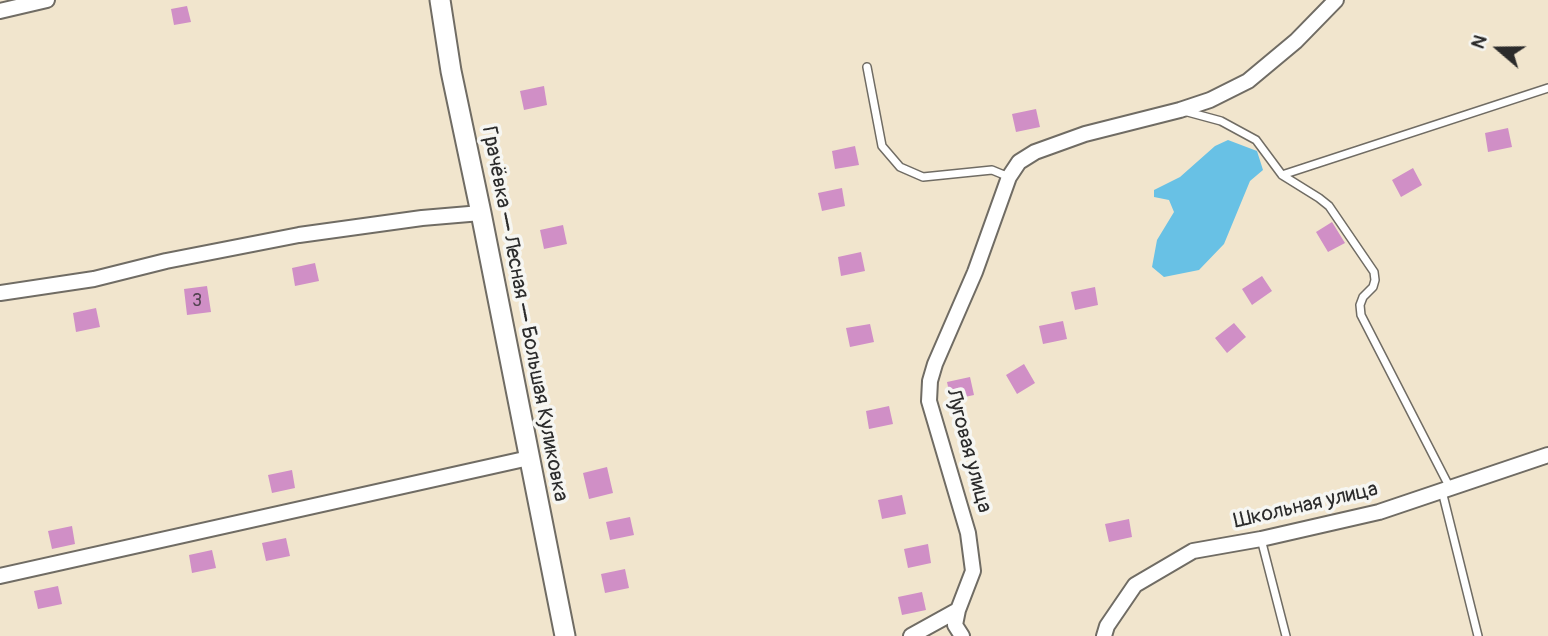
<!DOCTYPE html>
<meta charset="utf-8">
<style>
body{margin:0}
#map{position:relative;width:1548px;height:636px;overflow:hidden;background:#f1e5cd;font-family:Pangolin,sans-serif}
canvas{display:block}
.north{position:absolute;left:1464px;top:14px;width:70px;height:70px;-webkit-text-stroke:5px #f6f6f2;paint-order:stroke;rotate:290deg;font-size:19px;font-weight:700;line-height:28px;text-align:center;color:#2b2b2b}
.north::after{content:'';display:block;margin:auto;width:24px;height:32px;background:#2b2b2b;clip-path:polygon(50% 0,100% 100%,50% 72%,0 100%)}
</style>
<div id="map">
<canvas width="1548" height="636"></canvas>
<div class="north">N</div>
</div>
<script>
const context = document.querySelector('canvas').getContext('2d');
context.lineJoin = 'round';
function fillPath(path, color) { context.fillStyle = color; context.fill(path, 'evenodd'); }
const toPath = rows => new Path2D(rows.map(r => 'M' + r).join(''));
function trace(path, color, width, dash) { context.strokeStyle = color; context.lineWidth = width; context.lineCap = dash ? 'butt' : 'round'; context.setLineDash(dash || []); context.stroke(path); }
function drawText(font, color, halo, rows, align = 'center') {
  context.font = font + ' Pangolin,sans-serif'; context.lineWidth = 7; context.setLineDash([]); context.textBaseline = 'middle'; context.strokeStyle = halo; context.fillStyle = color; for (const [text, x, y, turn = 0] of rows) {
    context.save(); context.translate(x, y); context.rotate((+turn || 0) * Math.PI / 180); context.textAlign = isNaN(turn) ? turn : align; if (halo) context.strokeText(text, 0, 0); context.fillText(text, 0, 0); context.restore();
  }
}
fillPath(toPath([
 [1228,140,1257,151,1263,170,1250,181,1224,244,1199,270,1164,277,1152,267,1157,240,1174,212,1169,200,1154,197,1154,190,1180,177,1215,146]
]), '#68c1e5');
fillPath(toPath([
 [187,6,191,22,174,25,171,9],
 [544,86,547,105,524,110,520,91],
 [1036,109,1040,127,1016,132,1012,114],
 [1508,128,1512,147,1488,152,1485,133],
 [855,146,859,165,835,169,832,151],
 [1413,168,1422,185,1401,197,1392,180],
 [842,188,845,206,822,211,818,193],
 [1332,222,1345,243,1328,252,1316,232],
 [563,225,567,244,544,249,540,230],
 [861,252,865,271,841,276,838,257],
 [315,263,319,281,295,286,292,268],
 [1262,276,1272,291,1252,305,1242,289],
 [207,286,211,312,187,315,184,289],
 [1095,287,1098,305,1075,310,1071,292],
 [96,308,100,327,76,332,73,313],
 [1063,321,1067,339,1043,344,1039,326],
 [1234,323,1246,337,1227,353,1215,338],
 [870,324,874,342,850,347,846,328],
 [1024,364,1035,383,1017,394,1006,375],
 [970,377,974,395,951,400,947,382],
 [889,406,893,424,869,429,866,411],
 [607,467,613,493,589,499,583,473],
 [292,470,295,488,272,493,268,475],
 [902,495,906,514,882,519,878,500],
 [630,517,634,535,610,540,606,522],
 [1129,519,1132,537,1109,542,1105,524],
 [72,526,75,544,52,549,48,531],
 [286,538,290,556,266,561,262,543],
 [928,544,931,563,908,568,904,549],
 [212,550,216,568,192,573,189,555],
 [625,569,629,588,605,593,601,574],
 [58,586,62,604,38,609,34,591],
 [922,592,926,610,902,615,898,597]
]), '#d08fc6');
const lane = toPath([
 [867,67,882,146,900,167,923,177,992,170,1009,177],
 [1184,111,1221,121,1256,140,1282,175,1319,198,1329,206,1374,272,1375,280,1373,287,1363,297,1360,305,1361,315,1450,488],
 [1282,175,1548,88],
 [1442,491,1478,636],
 [1261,539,1286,636]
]);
const street = toPath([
 [0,11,47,0],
 [0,293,94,279,166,261,299,235,422,218,481,213],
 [0,576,529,458],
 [911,636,958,610],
 [962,636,955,625,958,610,973,571,968,533,929,401,930,381,935,364,975,272,1009,177,1019,162,1035,152,1085,134,1180,110,1210,100,1248,81,1296,41,1336,0],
 [1104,636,1107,626,1135,585,1193,551,1261,539,1379,512,1548,455]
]);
const secondary = toPath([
 [440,0,451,71,481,213,565,636]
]);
trace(lane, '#706c64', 10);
trace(street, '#706c64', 18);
trace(secondary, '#706c64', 23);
trace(lane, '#fff', 7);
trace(street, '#fff', 14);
trace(secondary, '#fff', 19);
drawText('18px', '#544452', null, [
 ["3",197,301]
]);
drawText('21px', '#2b2b2b', '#f6f6f2', [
 ["Грачёвка — Лесная — Большая Куликовка",524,314,79],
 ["Луговая улица",968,451,75],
 ["Школьная улица",1306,506,-13]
]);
</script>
